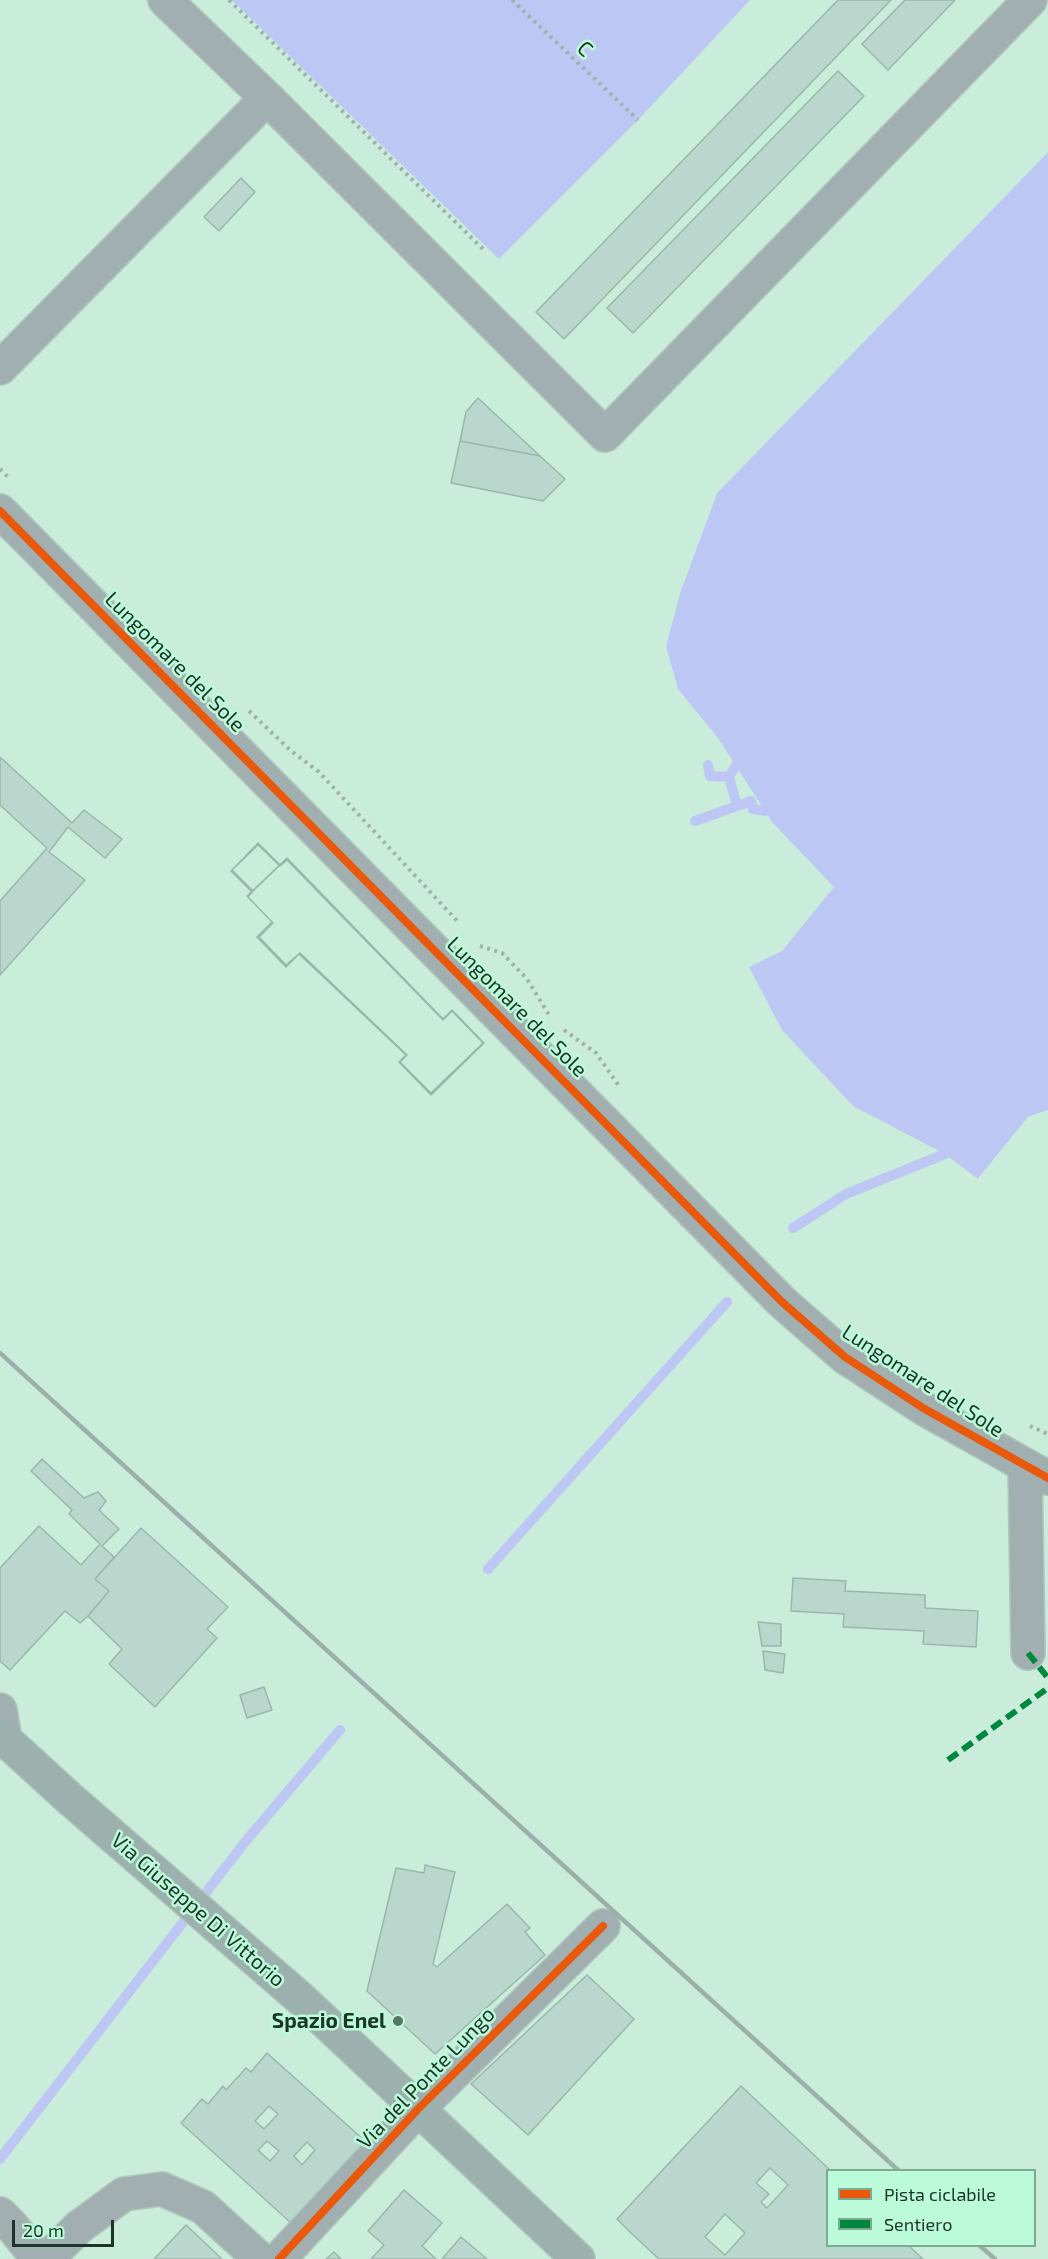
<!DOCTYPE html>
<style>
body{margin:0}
#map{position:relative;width:1048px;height:2259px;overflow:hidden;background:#caecdb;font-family:"Exo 2",sans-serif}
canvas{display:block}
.legend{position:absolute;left:826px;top:2169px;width:210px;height:78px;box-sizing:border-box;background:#bbfbda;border:2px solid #7bac93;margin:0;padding:8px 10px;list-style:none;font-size:18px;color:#1c3529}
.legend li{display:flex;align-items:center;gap:12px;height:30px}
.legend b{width:30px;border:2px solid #7bac93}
.scale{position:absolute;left:12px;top:2220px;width:102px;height:27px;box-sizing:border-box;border:3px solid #1c3529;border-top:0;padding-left:8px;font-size:18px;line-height:21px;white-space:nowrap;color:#1c3529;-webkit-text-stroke:4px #bbfbda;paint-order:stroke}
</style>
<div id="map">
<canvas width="1048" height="2259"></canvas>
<ul class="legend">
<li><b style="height:8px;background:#e8590c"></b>Pista ciclabile</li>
<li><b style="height:8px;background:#00873e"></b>Sentiero</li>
</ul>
<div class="scale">20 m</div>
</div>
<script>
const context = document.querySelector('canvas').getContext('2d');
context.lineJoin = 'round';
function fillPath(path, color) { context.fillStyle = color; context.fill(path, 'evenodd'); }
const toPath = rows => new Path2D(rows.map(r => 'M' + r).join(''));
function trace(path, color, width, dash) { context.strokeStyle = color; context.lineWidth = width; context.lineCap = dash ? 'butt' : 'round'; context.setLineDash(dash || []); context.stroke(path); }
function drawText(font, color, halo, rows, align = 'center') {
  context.font = font + ' "Exo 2",sans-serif'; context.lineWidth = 5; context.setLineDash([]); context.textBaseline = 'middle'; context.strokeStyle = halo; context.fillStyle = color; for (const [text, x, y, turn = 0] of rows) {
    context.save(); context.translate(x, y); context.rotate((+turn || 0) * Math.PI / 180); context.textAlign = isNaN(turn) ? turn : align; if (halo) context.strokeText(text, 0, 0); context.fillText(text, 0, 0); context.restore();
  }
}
fillPath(toPath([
 [232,0,750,0,638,120,499,259],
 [1048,152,1048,1110,1028,1117,978,1179,945,1154,853,1106,782,1030,749,967,782,951,834,887,772,822,718,738,678,689,666,646,680,593,717,493]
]), '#bcc8f3');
fillPath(toPath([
 [1048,149,1048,152,717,493,680,593,666,646,663,645,677,592,715,492],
 [1048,1110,1048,1113,1029,1119,980,1180,976,1181,1028,1117]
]), '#caecdb');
trace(toPath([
 [708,765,710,776,729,777,736,765],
 [729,777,737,806],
 [695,821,751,801,753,809,766,811],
 [793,1228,846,1194,945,1154],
 [488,1569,727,1302],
 [0,2159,245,1842,340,1730]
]), '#bcc8f3', 10);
const building = toPath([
 [838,0,891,0,564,339,536,312,838,0],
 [905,0,955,0,888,70,862,44,905,0],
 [838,71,864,96,633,333,607,308,838,71],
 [241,178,255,192,219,231,204,217,241,178],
 [478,398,540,456,460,441,466,412,478,398],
 [460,441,540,456,565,479,543,501,451,483,460,441],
 [0,757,72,823,84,810,122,839,105,858,68,827,49,852,85,880,0,975,0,901,47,848,0,805,0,757],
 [258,843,280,865,252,892,231,871,258,843],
 [258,845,280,866,287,860,443,1020,452,1011,483,1043,431,1093,400,1062,407,1055,300,953,286,965,259,937,273,923,248,897,253,891,232,870,258,845],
 [287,858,443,1019,452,1010,484,1043,431,1095,399,1062,406,1055,299,954,286,967,257,937,272,922,247,896,287,858],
 [42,1459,84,1498,98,1492,106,1501,99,1510,119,1529,102,1546,114,1557,95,1579,109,1591,88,1616,80,1623,65,1611,10,1670,0,1661,0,1568,39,1526,81,1565,100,1544,69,1514,72,1510,31,1471,42,1459],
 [141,1528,228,1607,207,1629,217,1638,155,1707,109,1664,122,1649,88,1616,109,1591,95,1579,141,1528],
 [793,1578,846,1581,845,1591,925,1595,925,1608,978,1611,976,1647,923,1644,924,1631,843,1627,844,1614,791,1611,793,1578],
 [758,1622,781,1624,781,1646,762,1646,758,1622],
 [763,1651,785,1654,783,1673,765,1670,763,1651],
 [264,1687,272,1710,247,1718,240,1695,264,1687],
 [425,1865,455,1872,433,1964,437,1967,507,1904,530,1928,525,1932,545,1955,435,2054,367,1991,396,1868,424,1873,425,1865],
 [587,1975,634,2019,528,2135,471,2084,587,1975],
 [267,2053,365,2141,291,2223,181,2123,202,2099,208,2104,223,2086,226,2090,246,2068,251,2072,267,2053],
 [269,2106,278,2114,264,2129,255,2121,269,2106],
 [267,2141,279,2151,270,2161,258,2150,267,2141],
 [307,2142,315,2150,302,2165,294,2156,307,2142],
 [741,2086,830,2170,828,2170,828,2246,909,2246,923,2259,659,2259,632,2234,617,2219,741,2086],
 [770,2168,788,2185,767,2208,761,2202,769,2194,756,2183,770,2168],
 [725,2214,745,2233,725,2255,705,2237,725,2214],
 [404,2190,442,2223,422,2246,436,2259,371,2259,384,2245,368,2231,404,2190],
 [186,2225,222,2259,154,2259,186,2225],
 [461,2237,487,2259,442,2259,461,2237],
 [334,2252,341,2259,326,2259,334,2252]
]);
fillPath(building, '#bad7ce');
trace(building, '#99b7ad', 1.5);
const minor = toPath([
 [165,0,267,98,605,435,1030,0],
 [0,368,267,98],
 [0,511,782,1302,845,1357,923,1408,1048,1478],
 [1025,1466,1028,1653],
 [0,1710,5,1739],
 [0,2214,11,2225,38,2259],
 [47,2259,79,2227,124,2194,162,2189,203,2207,260,2259],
 [279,2259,418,2109,603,1926]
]);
const major = toPath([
 [0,1735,69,1798,301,1999,578,2259]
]);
trace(minor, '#adc9bb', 36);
trace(major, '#adc9bb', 36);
trace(toPath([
 [229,0,483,249],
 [512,0,638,120],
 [0,469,9,478],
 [249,711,290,750,319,772,459,923],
 [480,946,502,953,527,979,549,1015],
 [564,1030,596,1053,619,1086],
 [1030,1426,1048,1434]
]), '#a0b0ad', 4, [3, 4.5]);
trace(minor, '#a2afb0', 33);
trace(major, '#9cb0ad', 33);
trace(toPath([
 [0,1353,898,2170],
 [980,2246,995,2259]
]), '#9bb0a9', 4.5);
trace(toPath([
 [1028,1653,1048,1678],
 [948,1760,1048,1688]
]), '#00873e', 6, [12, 6]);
trace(toPath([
 [0,511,782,1302,845,1357,923,1408,1048,1478],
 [279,2259,418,2109,603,1926]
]), '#e8590c', 8);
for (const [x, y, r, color] of [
 [398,2021,6,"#597567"]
]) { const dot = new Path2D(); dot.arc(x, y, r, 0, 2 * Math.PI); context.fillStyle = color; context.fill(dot); trace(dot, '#bbfbda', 2); }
drawText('21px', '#1c3529', '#bbfbda', [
 ["C",585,49,44],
 ["Lungomare del Sole",175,662,45],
 ["Lungomare del Sole",517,1007,45],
 ["Lungomare del Sole",923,1381,33],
 ["Via Giuseppe Di Vittorio",198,1910,41],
 ["Via del Ponte Lungo",426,2078,-46]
]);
drawText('bold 21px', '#1c3529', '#bbfbda', [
 ["Spazio Enel",386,2021]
], 'right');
</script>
